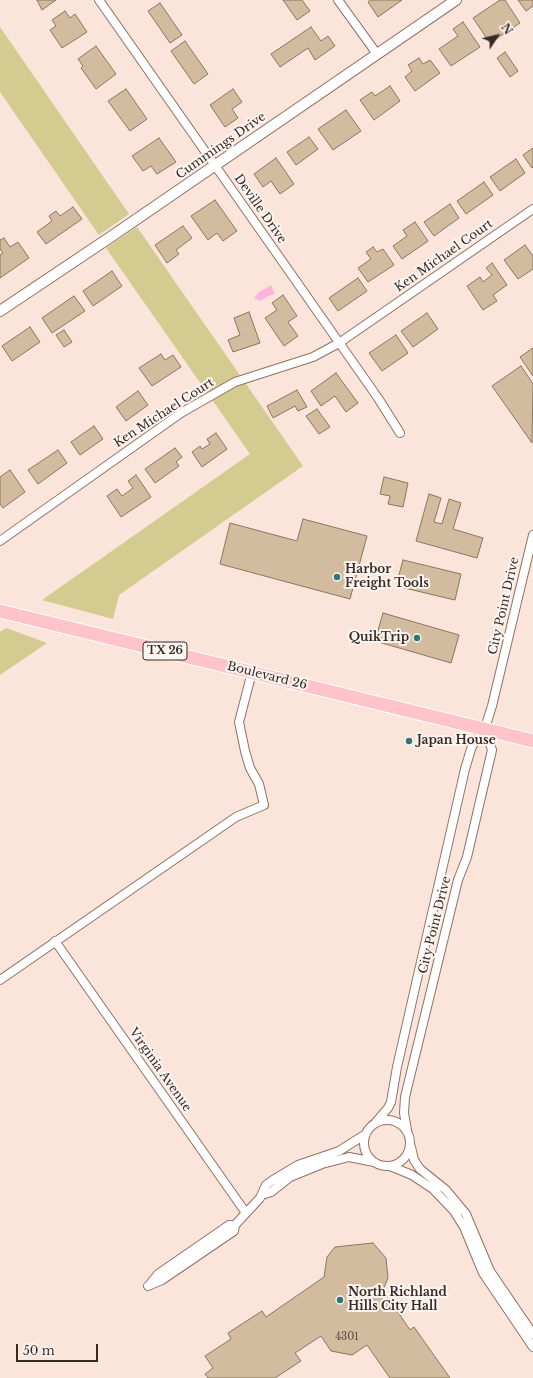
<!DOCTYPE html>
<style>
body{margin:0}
#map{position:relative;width:533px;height:1378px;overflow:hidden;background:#fbe4da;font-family:"Libre Baskerville",serif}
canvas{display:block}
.north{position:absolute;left:477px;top:16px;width:40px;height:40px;-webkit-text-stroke:3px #fdf5f2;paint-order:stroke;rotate:55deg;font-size:11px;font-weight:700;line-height:16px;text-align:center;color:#372923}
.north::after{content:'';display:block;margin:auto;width:14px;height:18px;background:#372923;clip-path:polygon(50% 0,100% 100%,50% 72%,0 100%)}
.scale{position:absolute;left:16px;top:1344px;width:82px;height:18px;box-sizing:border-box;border:2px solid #372923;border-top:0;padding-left:5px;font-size:12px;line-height:14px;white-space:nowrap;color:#372923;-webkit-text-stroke:3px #fdf5f2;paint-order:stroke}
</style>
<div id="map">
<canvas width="533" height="1378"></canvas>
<div class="north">N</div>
<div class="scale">50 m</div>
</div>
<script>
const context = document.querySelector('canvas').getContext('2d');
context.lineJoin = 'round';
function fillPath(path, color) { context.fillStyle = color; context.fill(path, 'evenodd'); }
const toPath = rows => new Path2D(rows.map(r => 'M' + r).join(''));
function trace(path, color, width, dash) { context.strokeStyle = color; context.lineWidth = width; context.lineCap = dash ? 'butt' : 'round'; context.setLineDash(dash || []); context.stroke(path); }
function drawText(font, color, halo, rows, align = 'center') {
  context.font = font + ' "Libre Baskerville",serif'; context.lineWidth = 4; context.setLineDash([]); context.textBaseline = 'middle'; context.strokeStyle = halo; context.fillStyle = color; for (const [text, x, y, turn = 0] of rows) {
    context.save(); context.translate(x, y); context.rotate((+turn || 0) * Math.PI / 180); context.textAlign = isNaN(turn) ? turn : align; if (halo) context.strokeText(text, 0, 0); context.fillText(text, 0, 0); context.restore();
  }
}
fillPath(toPath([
 [0,27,129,214,99,235,0,92],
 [137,227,303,466,119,595,113,619,42,600,250,454,106,248],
 [6,628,47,643,0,675,0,632]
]), '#d3cb8f');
fillPath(toPath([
 [271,285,275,294,268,296,261,301,254,298,259,292]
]), '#feb3dc');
const building = toPath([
 [37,0,56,0,42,10,37,0],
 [283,0,302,0,310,11,297,20,283,0],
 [370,0,402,0,378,17,368,2,370,0],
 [500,0,505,0,520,23,490,43,473,18,500,0],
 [518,0,533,0,533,6,526,11,518,0],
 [160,3,182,35,170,43,148,11,160,3],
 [65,11,70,18,75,14,87,32,62,48,50,30,56,26,52,20,65,11],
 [463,22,480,47,451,66,439,49,458,36,453,29,463,22],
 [311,27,321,41,328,36,335,46,315,60,308,48,280,67,271,54,311,27],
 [185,41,208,74,194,84,171,51,185,41],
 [96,46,116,74,96,89,81,68,83,66,78,59,96,46],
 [505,52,518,71,510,77,497,58,505,52],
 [419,58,423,64,430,60,440,73,415,91,405,77,412,71,408,65,419,58],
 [390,86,400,101,374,120,360,100,372,92,375,96,390,86],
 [126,89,147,119,130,131,108,101,126,89],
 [233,89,242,102,232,109,238,118,225,127,210,105,233,89],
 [346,110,361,131,333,150,318,129,346,110],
 [309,137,318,149,296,165,287,152,309,137],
 [159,138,176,162,157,174,151,166,143,171,132,156,159,138],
 [533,148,533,167,532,168,523,155,533,148],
 [276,158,294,184,280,194,271,181,263,187,254,174,276,158],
 [516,159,525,173,500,191,490,177,516,159],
 [484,182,493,195,466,214,457,201,484,182],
 [215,200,237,231,223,241,217,233,208,240,191,216,215,200],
 [450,204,459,218,434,236,424,222,450,204],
 [73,207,82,219,46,244,37,232,52,221,49,216,56,211,60,216,73,207],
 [415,222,428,241,402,259,393,246,407,236,403,230,415,222],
 [183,226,192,238,176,250,179,254,167,263,155,245,183,226],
 [4,238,10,247,18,242,29,258,0,278,0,255,3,253,0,249,0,240,4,238],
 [525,245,533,256,533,269,518,279,504,260,525,245],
 [373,247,377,252,383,249,394,265,368,282,358,268,371,259,366,252,373,247],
 [492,263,507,285,493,295,497,301,483,310,467,286,480,277,483,282,492,275,486,268,492,263],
 [112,271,122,286,93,306,83,291,112,271],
 [358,278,367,291,338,311,329,298,358,278],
 [283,295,297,316,288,322,298,336,284,346,265,318,277,310,272,303,283,295],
 [74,296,85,311,52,333,42,318,74,296],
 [249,312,260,343,233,352,228,340,240,335,234,318,249,312],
 [427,313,438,329,413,347,401,331,427,313],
 [30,327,40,342,12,361,2,346,30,327],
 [64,330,72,342,64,347,56,335,64,330],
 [396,335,408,353,382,371,369,353,396,335],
 [533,348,533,376,520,357,533,348],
 [161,354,165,360,173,355,181,367,152,386,139,368,161,354],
 [521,366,533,384,532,443,492,386,521,366],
 [336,373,358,403,346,412,335,396,321,406,311,391,336,373],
 [297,390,307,407,298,411,295,406,273,418,267,406,297,390],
 [138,391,148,405,126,421,116,407,138,391],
 [317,409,330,427,319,434,306,416,317,409],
 [94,426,103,439,80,455,71,442,94,426],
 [216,433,227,449,202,467,192,452,200,446,202,449,210,444,207,439,216,433],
 [175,448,182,457,176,462,179,466,155,483,145,469,175,448],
 [58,450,67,463,38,484,28,470,58,450],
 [10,470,25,492,3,508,0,504,0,477,10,470],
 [136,475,151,497,121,517,107,496,117,489,122,496,133,488,128,481,136,475],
 [384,477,408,483,403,507,388,504,390,496,380,494,384,477],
 [429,494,441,498,434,522,442,524,449,499,461,503,453,529,483,538,477,558,416,541,429,494],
 [303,519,367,536,350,599,220,564,230,523,297,541,303,519],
 [403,560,461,574,455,600,396,586,403,560],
 [383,613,459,635,451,663,375,641,383,613],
 [373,1243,386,1258,388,1278,383,1290,410,1330,414,1327,450,1378,390,1378,367,1345,352,1355,331,1351,321,1336,295,1353,301,1361,275,1378,208,1378,205,1374,213,1368,205,1356,231,1339,228,1333,262,1311,266,1317,324,1277,327,1257,335,1247,373,1243]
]);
fillPath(building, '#d3bb9f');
trace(building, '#8b765b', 1);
const minor = toPath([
 [99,0,378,398,400,433],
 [338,0,377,54],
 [0,541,181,413,235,382,313,357,339,343,533,209],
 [55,941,246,1213],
 [0,980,236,817,264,805,259,784,250,768,245,751,239,722,252,672],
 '364 1143a23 23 0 1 1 46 0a23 23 0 1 1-46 0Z',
 [376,1122,388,1108,391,1102,397,1067,465,769,472,746,485,728,492,706,533,535],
 [407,1130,404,1113,405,1097,458,880,467,857,492,750,485,728],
 [411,1147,414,1160,420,1169,446,1190,466,1214,490,1271,533,1334],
 [390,1166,412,1175,433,1189,454,1211,464,1227,483,1273,533,1347],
 [262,1195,271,1192,290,1177,322,1164,349,1157,374,1162],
 [150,1284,158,1274,229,1225,235,1225],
 [148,1286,162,1280,234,1231,235,1225,260,1198,266,1185,273,1180,298,1165,339,1151,366,1134]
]);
const tertiary = toPath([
 [0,311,112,236,456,0]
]);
const primary = toPath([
 [0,611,533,741]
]);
trace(minor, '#927063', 10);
trace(tertiary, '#927063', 12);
trace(primary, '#fff', 15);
trace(minor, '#fff', 8);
trace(tertiary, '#fff', 10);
trace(primary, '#fec4c9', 13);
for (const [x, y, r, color] of [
 [337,577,4,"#2f7772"],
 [417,638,4,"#2f7772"],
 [409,741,4,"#2f7772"],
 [340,1300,4,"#2f7772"]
]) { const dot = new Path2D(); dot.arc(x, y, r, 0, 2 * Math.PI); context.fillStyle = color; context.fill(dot); trace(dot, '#fdf5f2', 1.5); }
drawText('10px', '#5e4e42', null, [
 ["4301",347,1337]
]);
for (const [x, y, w] of [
 [165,651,44]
]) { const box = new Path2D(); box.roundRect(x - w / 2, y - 9, w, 18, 3); context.fillStyle = '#fdf5f2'; context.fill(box); trace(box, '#372923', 1); }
drawText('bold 11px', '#372923', null, [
 ["TX 26",165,651]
]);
drawText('12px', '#372923', '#fdf5f2', [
 ["Cummings Drive",221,146,-35],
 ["Deville Drive",260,209,55],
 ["Ken Michael Court",444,256,-35],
 ["Ken Michael Court",164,413,-33],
 ["City Point Drive",504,606,-77],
 ["Boulevard 26",267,676,14],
 ["City Point Drive",435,925,-76],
 ["Virginia Avenue",160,1070,55]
]);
drawText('bold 12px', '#372923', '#fdf5f2', [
 ["Harbor",345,570],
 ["Freight Tools",345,584],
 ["QuikTrip",409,638,"right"],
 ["Japan House",417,741],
 ["North Richland",348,1293],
 ["Hills City Hall",348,1307]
], 'left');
</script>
